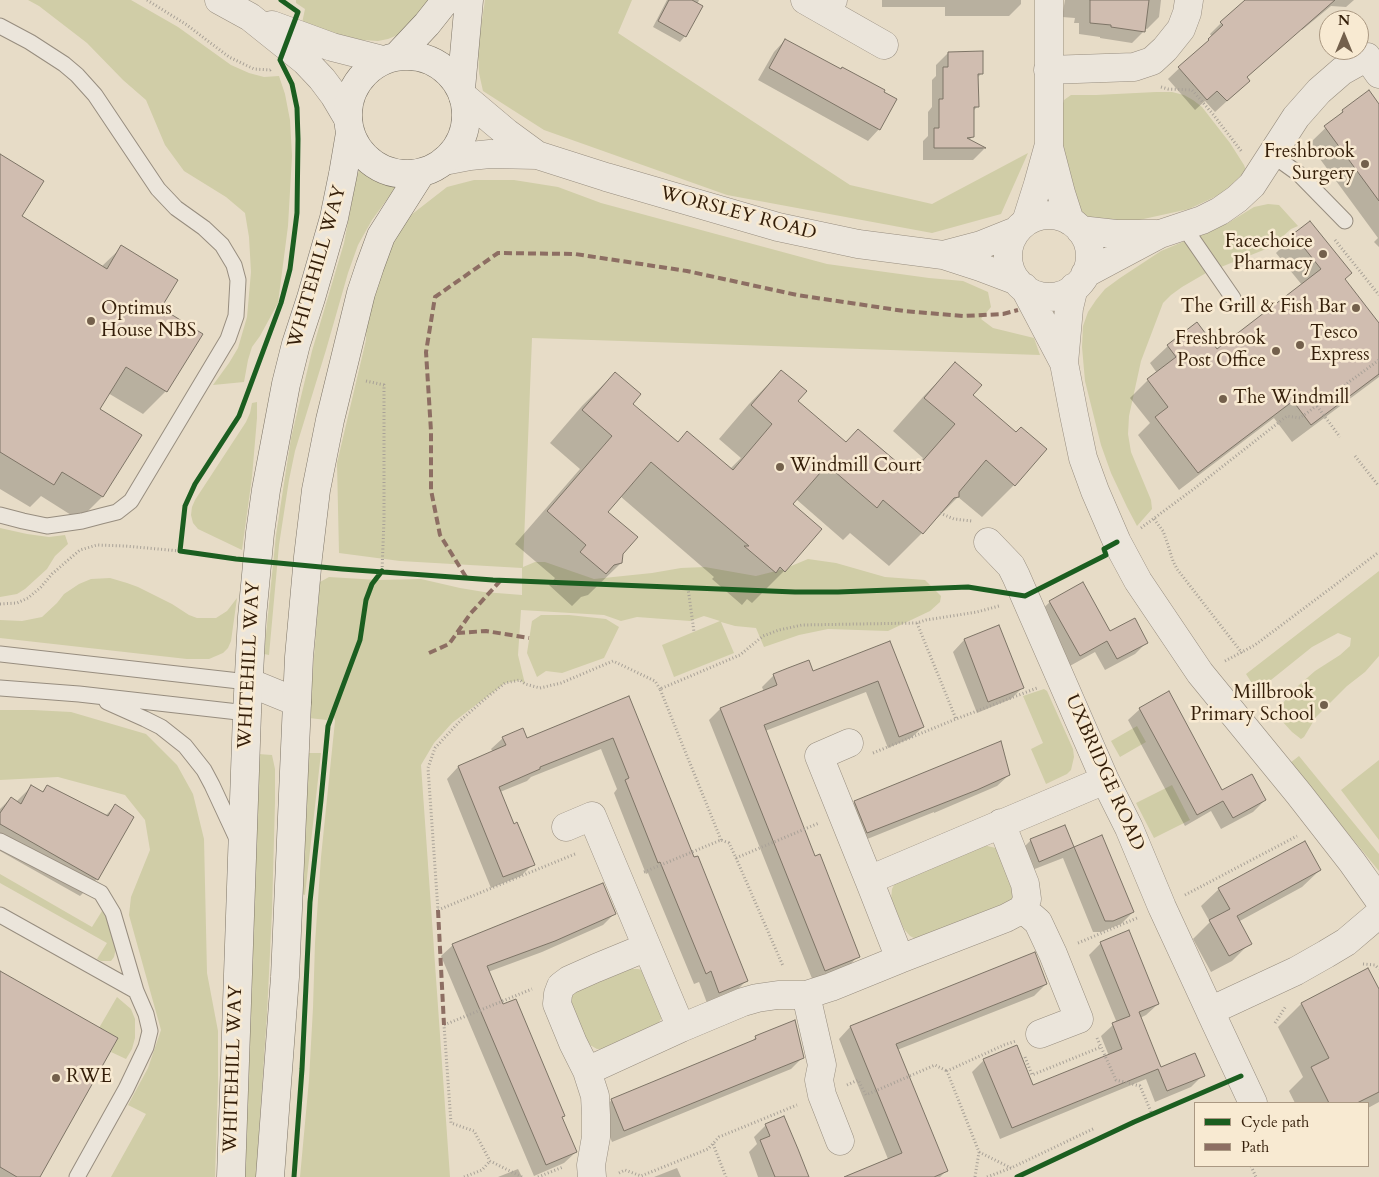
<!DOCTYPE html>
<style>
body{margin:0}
#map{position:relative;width:1379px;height:1177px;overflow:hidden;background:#e7dcc7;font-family:Cardo,serif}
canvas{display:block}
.legend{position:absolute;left:1194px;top:1102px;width:175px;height:65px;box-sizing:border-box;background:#f8ead2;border:1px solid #aa9882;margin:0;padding:6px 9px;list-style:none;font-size:15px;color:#341e09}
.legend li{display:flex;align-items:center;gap:10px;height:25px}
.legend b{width:25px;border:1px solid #aa9882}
.north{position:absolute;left:1319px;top:10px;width:50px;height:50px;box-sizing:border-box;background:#f8ead2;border:1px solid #aa9882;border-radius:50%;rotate:0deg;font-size:14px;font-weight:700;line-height:20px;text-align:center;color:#341e09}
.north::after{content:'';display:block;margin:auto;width:18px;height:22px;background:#73604c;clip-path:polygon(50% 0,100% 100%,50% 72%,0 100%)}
</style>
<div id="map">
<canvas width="1379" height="1177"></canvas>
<ul class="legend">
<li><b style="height:6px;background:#1b5e20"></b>Cycle path</li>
<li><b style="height:6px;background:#8d6e63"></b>Path</li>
</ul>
<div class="north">N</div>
</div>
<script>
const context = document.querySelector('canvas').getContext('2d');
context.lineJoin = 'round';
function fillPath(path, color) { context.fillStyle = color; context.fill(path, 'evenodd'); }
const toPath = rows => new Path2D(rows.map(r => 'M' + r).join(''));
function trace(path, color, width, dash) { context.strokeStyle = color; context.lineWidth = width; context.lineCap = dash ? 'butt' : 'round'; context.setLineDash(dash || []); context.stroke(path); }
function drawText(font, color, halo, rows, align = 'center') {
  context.font = font + ' Cardo,serif'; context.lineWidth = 5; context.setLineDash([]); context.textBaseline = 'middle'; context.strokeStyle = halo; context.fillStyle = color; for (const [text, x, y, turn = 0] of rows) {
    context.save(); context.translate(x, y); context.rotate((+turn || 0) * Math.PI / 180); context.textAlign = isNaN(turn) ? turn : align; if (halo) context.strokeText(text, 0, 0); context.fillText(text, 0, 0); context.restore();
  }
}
fillPath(toPath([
 [28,0,131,0,178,27,231,65,249,73,264,77,279,76,285,94,290,120,292,156,288,226,278,303,260,336,252,347,248,360,244,382,213,385,229,363,238,348,247,317,251,272,249,237,245,213,226,197,184,171,165,145,146,100,123,80,87,43,39,6],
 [296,0,433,0,400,34,388,39,378,41,347,39,302,23,305,9,296,3],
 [485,0,632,0,618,33,850,185,932,204,1028,153,1001,214,932,233,727,195,544,130,483,91,479,73,478,47],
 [1156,92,1172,92,1184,95,1193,100,1202,107,1230,143,1244,165,1246,170,1245,172,1221,194,1189,209,1139,220,1112,223,1087,217,1078,209,1062,156,1061,110,1064,100,1071,95,1096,95],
 [363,170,382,180,396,184,396,187,372,220,358,245,348,273,326,350,295,451,289,480,279,545,269,655,264,654,276,535,291,438,312,351,344,243,357,175,359,171],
 [474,180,514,180,558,187,601,203,827,264,929,278,963,281,988,292,991,307,981,319,993,328,1034,338,1040,355,532,338,523,567,535,562,545,562,594,579,652,573,681,568,705,567,756,576,784,569,808,559,836,563,885,577,925,580,941,596,940,602,930,611,888,631,828,629,799,635,764,647,756,628,735,626,721,622,734,653,674,677,662,645,720,621,704,616,690,621,637,617,621,621,604,615,521,610,518,655,525,684,520,680,505,683,452,723,434,743,421,765,450,1177,300,1177,309,1080,313,1008,315,943,321,857,335,721,332,709,327,720,309,718,320,582,329,577,378,580,421,579,460,588,484,592,522,595,522,568,400,561,339,553,337,463,366,340,367,313,393,241,411,215,447,187],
 [1268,204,1279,205,1298,226,1291,229,1271,247,1206,273,1182,287,1171,295,1163,303,1141,361,1129,416,1128,434,1131,452,1151,500,1152,509,1137,526,1127,507,1111,473,1101,445,1085,381,1082,347,1083,326,1088,312,1096,300,1105,289,1120,278,1161,251,1228,223,1254,207],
 [257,402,257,418,252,477,242,550,198,529,193,523,191,515,192,507,195,500,246,422,250,413,252,403],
 [0,528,27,534,49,537,65,535,68,544,55,556,47,569,25,589,17,594,0,597],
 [1379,571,1379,656,1365,672,1347,686,1316,717,1304,737,1301,739,1292,732,1282,721,1280,715,1282,704,1299,685,1315,671,1340,655,1350,646,1351,638,1338,633,1312,647,1261,688,1255,688,1246,674],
 [110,578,127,583,138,587,172,604,189,615,197,618,216,618,227,611,237,598,231,641,228,648,223,653,209,659,187,659,0,638,0,620,22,621,42,617,57,603,64,594,79,584,91,579],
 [541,615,569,615,606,619,619,627,604,658,562,673,546,671,537,677,527,653,532,621],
 [1044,689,1047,691,1073,749,1074,757,1071,770,1067,774,1046,784,1031,749,1043,743,1023,696],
 [0,710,33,710,71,712,146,734,177,765,193,794,204,839,207,973,218,1031,218,1084,215,1177,111,1177,146,1114,128,1105,148,1068,161,1030,129,915,131,897,150,850,145,820,125,795,58,777,0,780],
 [1137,726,1146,742,1120,757,1111,741],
 [307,753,321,753,305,895,301,894],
 [258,754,272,755,275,769,275,802,272,911,267,1014,256,1177,242,1177,253,925],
 [1299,756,1379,854,1379,871,1290,763],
 [1379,760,1379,840,1341,790],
 [1172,785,1190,820,1154,838,1136,803],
 [983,845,996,848,1005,855,1017,884,1013,905,916,939,910,936,904,929,891,899,892,889,896,881],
 [0,874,92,927,102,911,106,914,116,948,114,957,111,961,101,961,97,959,107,943,0,883],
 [627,969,638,969,646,971,661,1012,661,1019,658,1024,605,1049,597,1049,590,1045,586,1039,570,1003,571,997,576,989],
 [117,997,131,1009,135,1019,135,1038,132,1049,126,1059,111,1052,118,1038,99,1028]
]), '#d0cda7');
fillPath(toPath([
 [667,0,699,0,685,36,680,42,653,27],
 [882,0,1021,0,1021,4,1009,16,945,16,945,7,882,7],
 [1065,0,1161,0,1159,17,1147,29,1144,28,1144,31,1132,43,1100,38,1100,37,1079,34,1079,23,1074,23,1075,18,1062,17],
 [1247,0,1354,0,1346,7,1331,6,1302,30,1301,29,1246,78,1249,81,1215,112,1205,101,1195,110,1168,79,1212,37,1210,34,1221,23],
 [785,40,879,129,868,141,758,80,774,52],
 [948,53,982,73,977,78,977,107,972,112,972,137,969,140,984,149,973,160,923,160,923,141,928,136,928,112,932,107,932,80,936,76,936,65],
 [1379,106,1379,247,1374,242,1378,238,1309,144,1343,111],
 [0,155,20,216,101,267,122,247,160,308,201,334,166,391,143,414,108,393,98,409,140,435,102,497,79,520,41,496,30,507,0,489],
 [1294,235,1344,280,1379,325,1379,377,1292,442,1274,418,1179,490,1138,435,1150,423,1130,398,1148,380,1157,373,1150,363,1168,346,1217,351,1302,285,1276,253],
 [955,364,1014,485,982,517,958,497,889,566,850,533,843,540,796,499,791,504,784,571,752,603,747,599,742,605,712,579,714,577,620,496,606,512,621,554,621,563,588,595,581,597,572,606,549,585,555,578,515,544,580,469,550,443,582,406,615,373,631,404,677,443,687,433,730,469,741,458,719,439,749,404,781,371,796,401,846,443,909,474,923,458,893,431,923,397],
 [1050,602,1109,633,1147,642,1135,654,1105,670,1095,652,1068,667,1038,613],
 [999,627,1023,687,1011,699,977,713,953,652,964,640],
 [890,642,923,727,911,738,888,748,866,692,765,731,814,857,858,956,847,968,813,981,709,720,720,709,764,692,762,687,774,675,812,673],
 [628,698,694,859,747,980,735,992,707,1003,699,982,694,984,648,873,646,874,614,793,617,789,601,749,531,777,527,781,500,792,513,825,533,864,521,876,491,888,447,779,458,767,493,752,491,749,503,738,527,740],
 [1140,709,1222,791,1265,800,1253,812,1221,829,1211,811,1185,826,1128,720],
 [1009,775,997,786,934,813,934,812,855,844,843,814,855,802],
 [32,786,41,793,47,787,105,816,115,806,97,879,80,896,0,851,0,809,11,798,16,802],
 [1065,827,1074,849,1102,837,1133,912,1121,924,1101,932,1093,932,1063,858,1027,872,1019,852,1031,840],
 [1320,870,1302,887,1238,922,1250,943,1232,961,1211,972,1193,939,1210,922,1201,906,1219,889],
 [615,913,603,925,542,952,488,972,502,1006,563,1116,561,1118,576,1152,564,1163,534,1176,441,956,453,945],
 [1101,943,1158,1004,1146,1015,1140,1018,1161,1068,1203,1075,1191,1087,1155,1102,1146,1079,1000,1139,972,1072,984,1060,1033,1087,1109,1056,1101,1036,1113,1025,1117,1023,1089,955],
 [1034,954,1046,984,1034,996,897,1050,946,1171,940,1177,844,1177,888,1159,839,1039,850,1027],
 [1368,970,1379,992,1379,1102,1368,1108,1368,1103,1295,1103,1289,1091,1303,1077,1278,1027,1301,1004],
 [0,972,38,1177,0,1177],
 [756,1037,803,1057,791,1069,612,1142,600,1111,612,1100,750,1043],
 [766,1125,808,1177,758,1177,749,1152,757,1144,754,1137],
 [677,1168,681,1177,654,1177],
 [518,1169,522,1177,498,1177]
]), '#0003');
const building = toPath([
 [669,0,692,0,703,6,686,37,658,21,669,0],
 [1090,0,1149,0,1145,32,1111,27,1111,25,1090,23,1090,0],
 [1245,0,1335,0,1247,77,1250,81,1227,101,1217,91,1207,100,1178,67,1209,40,1208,39,1223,25,1220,22,1245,0],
 [785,39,841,69,842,67,885,90,884,92,897,99,880,130,769,68,785,39],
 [983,51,983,74,978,74,979,107,974,107,974,137,967,138,986,148,934,148,934,128,939,128,939,99,943,99,943,67,948,67,948,52,983,51],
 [1369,90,1379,104,1379,201,1324,126,1343,112,1342,110,1369,90],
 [0,154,44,181,22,216,107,269,121,245,178,280,161,308,203,334,167,392,126,367,100,409,142,435,103,497,62,472,54,485,0,452,0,154],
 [1310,221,1352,273,1345,279,1379,323,1379,374,1311,425,1293,401,1198,473,1155,417,1168,407,1147,379,1176,357,1167,345,1197,322,1217,349,1321,269,1293,234,1310,221],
 [955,362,982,385,973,395,1016,432,1021,427,1047,449,1015,486,986,460,959,492,959,497,954,498,923,534,883,500,877,508,827,465,793,504,822,529,785,572,780,567,776,573,744,546,749,546,651,462,608,512,638,537,623,554,622,563,614,565,606,574,580,552,586,545,547,511,612,436,582,410,615,372,641,394,633,404,678,442,687,431,733,470,772,424,751,405,781,370,807,391,798,401,846,442,858,429,911,474,955,424,924,398,955,362],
 [1083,582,1110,631,1135,618,1148,643,1117,659,1107,641,1080,656,1049,601,1083,582],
 [999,625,1024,688,988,702,964,639,999,625],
 [890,641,924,727,899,737,878,681,764,725,815,856,820,854,860,957,825,971,720,708,777,685,773,674,788,668,809,660,813,671,890,641],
 [1169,691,1222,790,1252,774,1266,800,1233,818,1223,801,1197,815,1139,708,1169,691],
 [629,696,694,857,698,856,748,981,719,993,711,971,706,974,660,862,658,863,625,780,629,778,613,738,540,767,540,769,499,787,514,824,517,822,535,865,503,877,458,766,506,745,502,737,523,728,527,738,629,696],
 [1001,741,1010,775,977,790,867,833,854,801,1001,741],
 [31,785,43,792,47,785,108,816,115,804,134,817,98,880,0,824,0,813,11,797,21,804,31,785],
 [1065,825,1074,847,1039,862,1030,839,1065,825],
 [1102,835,1134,912,1113,921,1105,921,1074,847,1102,835],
 [1305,841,1321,870,1237,916,1252,944,1229,956,1209,920,1230,909,1218,888,1305,841],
 [603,883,616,914,555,941,487,966,503,1004,516,999,565,1116,562,1117,577,1152,546,1165,452,944,603,883],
 [1129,930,1159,1004,1139,1012,1161,1067,1195,1053,1205,1076,1167,1091,1158,1069,1012,1128,983,1059,1017,1045,1033,1085,1122,1049,1112,1023,1130,1016,1100,942,1129,930],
 [1035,952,1047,984,896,1044,948,1171,934,1177,844,1177,902,1153,850,1026,1035,952],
 [1368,968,1379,989,1379,1092,1357,1103,1329,1103,1311,1067,1329,1058,1301,1003,1368,968],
 [0,971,118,1038,40,1177,17,1177,0,1167,0,971],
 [795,1020,804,1058,624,1131,611,1099,756,1039,755,1036,795,1020],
 [784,1116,798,1149,809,1177,775,1177,760,1140,770,1136,765,1124,784,1116]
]);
fillPath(building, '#d0bdb0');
trace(building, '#7d7466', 1);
const service = toPath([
 [0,26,30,42,64,64,77,75,95,95,158,189,176,208,204,228,222,245,234,265,238,280,236,316,228,339,131,501,117,512,101,516,82,521,47,526,23,521,0,515],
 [1271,154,1299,174,1345,221],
 [1184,227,1233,298],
 [0,654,248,682],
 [0,688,79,694,247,713],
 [107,702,145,719,161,727,185,746,204,770,212,785,238,841],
 [0,841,101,893,113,913,136,991,146,1014,150,1031,146,1047,126,1089,77,1177],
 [0,915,136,991]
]);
const minor = toPath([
 [219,0,250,17,305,61,322,79,334,95,347,117],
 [805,0,826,12],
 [833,0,826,12,884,45],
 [1049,0,1049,147,1061,193,1070,221],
 [272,25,332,47,383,60],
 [1048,70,1134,67,1152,61,1165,49,1181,29,1187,13,1189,0],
 [463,96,507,133,537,155],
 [444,161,470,156,490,154,537,155,606,177,778,227,858,244,943,255,980,267,1017,281],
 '1008 256a41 41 0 1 1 82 0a41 41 0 1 1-82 0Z',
 [1026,222,1038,184,1048,148],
 [1080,230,1116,234,1156,234],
 [943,255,981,245,1016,231],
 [1085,274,1160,234,1202,220,1220,211,1237,199,1252,185,1296,117,1319,91,1342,71,1367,57,1379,74],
 [1024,287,1064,363],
 [1074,287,1069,308,1064,363,1074,415,1083,458,1095,491,1117,542,1138,581,1200,673,1299,794,1352,862,1379,900],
 [988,542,1011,566,1016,576,1105,780,1129,828,1162,907,1210,1011,1296,971,1326,954,1346,942,1379,914],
 [248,682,297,702],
 [849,743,819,756,869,880,1105,780],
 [566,827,592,816,681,1028],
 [869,880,900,959,1006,918,1023,909,1027,899,1025,884,1001,823],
 [1023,909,1038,922,1053,954,1079,1019,1040,1034],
 [806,995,822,1065,819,1080,822,1095,840,1141],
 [1210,1011,1253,1103],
 [587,1071,573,1043,557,1004,558,994,561,986,569,980,596,968,647,947],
 [592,1177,591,1165,596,1137,596,1115,595,1096,587,1071,681,1028,743,1002,757,998,778,995,806,995,831,987,900,959]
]);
const secondary = toPath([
 '348 115a59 59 0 1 1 118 0a59 59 0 1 1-118 0Z',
 [397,56,427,24,446,0],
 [461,89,469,0],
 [231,1177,247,713,252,617,260,533,266,490,286,384,296,344,311,298,334,218,343,174,350,133],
 [270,1177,285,977,299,657,308,557,316,490,330,420,361,293,370,266,381,236,421,173]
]);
trace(service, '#978d7f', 17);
trace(minor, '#978d7f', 29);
trace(secondary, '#7d7466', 29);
trace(toPath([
 [147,0,187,25,229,57,254,69,270,70,272,68],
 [1161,87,1168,89,1192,90,1212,113,1242,152],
 [1335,240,1379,295],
 [366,381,384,385,384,520,382,571],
 [1317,406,1340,437],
 [1355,456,1378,485],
 [940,513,954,519,972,521],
 [1154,519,1163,531,1167,542,1173,561,1177,569,1242,653],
 [1141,528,1195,488,1287,416,1300,418,1379,360],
 [688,588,694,632],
 [0,604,17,603,28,598,41,587,52,574,67,561,80,550,97,545,125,546,180,551],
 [917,623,956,719],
 [1225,661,1255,645,1379,552],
 [873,753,956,719,1037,688],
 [721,840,660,689,740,655,763,636,779,630,802,625,917,623,926,620,977,612,999,606],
 [575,854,438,910,428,768,435,748,461,720,486,698,505,683,520,680,525,684,540,688,561,683,613,661,655,681,660,689],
 [736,858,783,966],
 [644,872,721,840,729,843,736,858,819,823],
 [1185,895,1297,836],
 [1078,943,1137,918],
 [1363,964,1375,965,1379,969],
 [1275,1023,1286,1006],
 [1097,1038,1116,1080,1140,1086,1152,1114],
 [1025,1057,1032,1075,1101,1047],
 [847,1085,858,1080,866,1095,935,1065,947,1071],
 [713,1144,726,1177],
 [979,1152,1011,1168],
 [1251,1166,1256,1177],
 [619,1173,625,1170,641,1176,708,1149,719,1137,797,1105],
 [464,1177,482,1170,490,1161],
 [522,1177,490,1161,474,1131,451,1123,444,1025,532,989],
 [538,1177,563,1167],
 [975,1177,979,1152,947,1071,1004,1045,1016,1041],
 [987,1177,1011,1168,1095,1128]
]), '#a8a197', 3, [1, 2.5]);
trace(service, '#ebe5db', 15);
trace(minor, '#ebe5db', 28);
trace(secondary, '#ebe5db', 28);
trace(toPath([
 [466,577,440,535,431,490,431,431,426,352,435,297,498,253,575,254,687,271,797,295,904,311,964,316,1003,314,1018,310],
 [457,633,486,631,529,638],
 [429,653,449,644,471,613,501,580],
 [438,910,444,1025]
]), '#8d6e63', 4, [8, 4]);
trace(toPath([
 [281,0,298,12,280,60,292,84,297,108,298,139,297,213,290,269,281,303,239,416,195,484,185,506,180,551,236,559,342,569,493,580,795,592,838,592,968,587,1025,596,1106,555,1104,549,1117,542],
 [294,1177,302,1069,310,902,321,800,328,726,360,640,366,600,372,584,382,571],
 [1017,1177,1134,1122,1241,1076]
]), '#1b5e20', 5);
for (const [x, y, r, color] of [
 [1365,164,5,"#73604c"],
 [1323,254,5,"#73604c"],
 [1356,308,5,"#73604c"],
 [91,321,5,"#73604c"],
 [1300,345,5,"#73604c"],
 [1276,351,5,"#73604c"],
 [1223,399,5,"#73604c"],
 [780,467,5,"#73604c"],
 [1324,705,5,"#73604c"],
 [56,1078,5,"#73604c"]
]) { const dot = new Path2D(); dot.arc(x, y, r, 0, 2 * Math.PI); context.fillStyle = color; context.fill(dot); trace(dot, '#f8ead2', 2); }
drawText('19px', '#341e09', '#f8ead2', [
 ["Freshbrook",1355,153],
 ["Surgery",1355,175],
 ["Facechoice",1313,243],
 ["Pharmacy",1313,265],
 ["The Grill & Fish Bar",1346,308],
 ["Optimus",101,310,"left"],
 ["House NBS",101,332,"left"],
 ["Tesco",1310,334,"left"],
 ["Express",1310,356,"left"],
 ["Freshbrook",1266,340],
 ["Post Office",1266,362],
 ["The Windmill",1233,399,"left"],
 ["Windmill Court",790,467,"left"],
 ["Millbrook",1314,694],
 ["Primary School",1314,716],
 ["RWE",66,1078,"left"]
], 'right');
drawText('19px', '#341e09', '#f8ead2', [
 ["WORSLEY ROAD",738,214,15],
 ["WHITEHILL WAY",318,267,-74],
 ["WHITEHILL WAY",250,665,-87],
 ["UXBRIDGE ROAD",1104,773,66],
 ["WHITEHILL WAY",234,1069,-88]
]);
</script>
